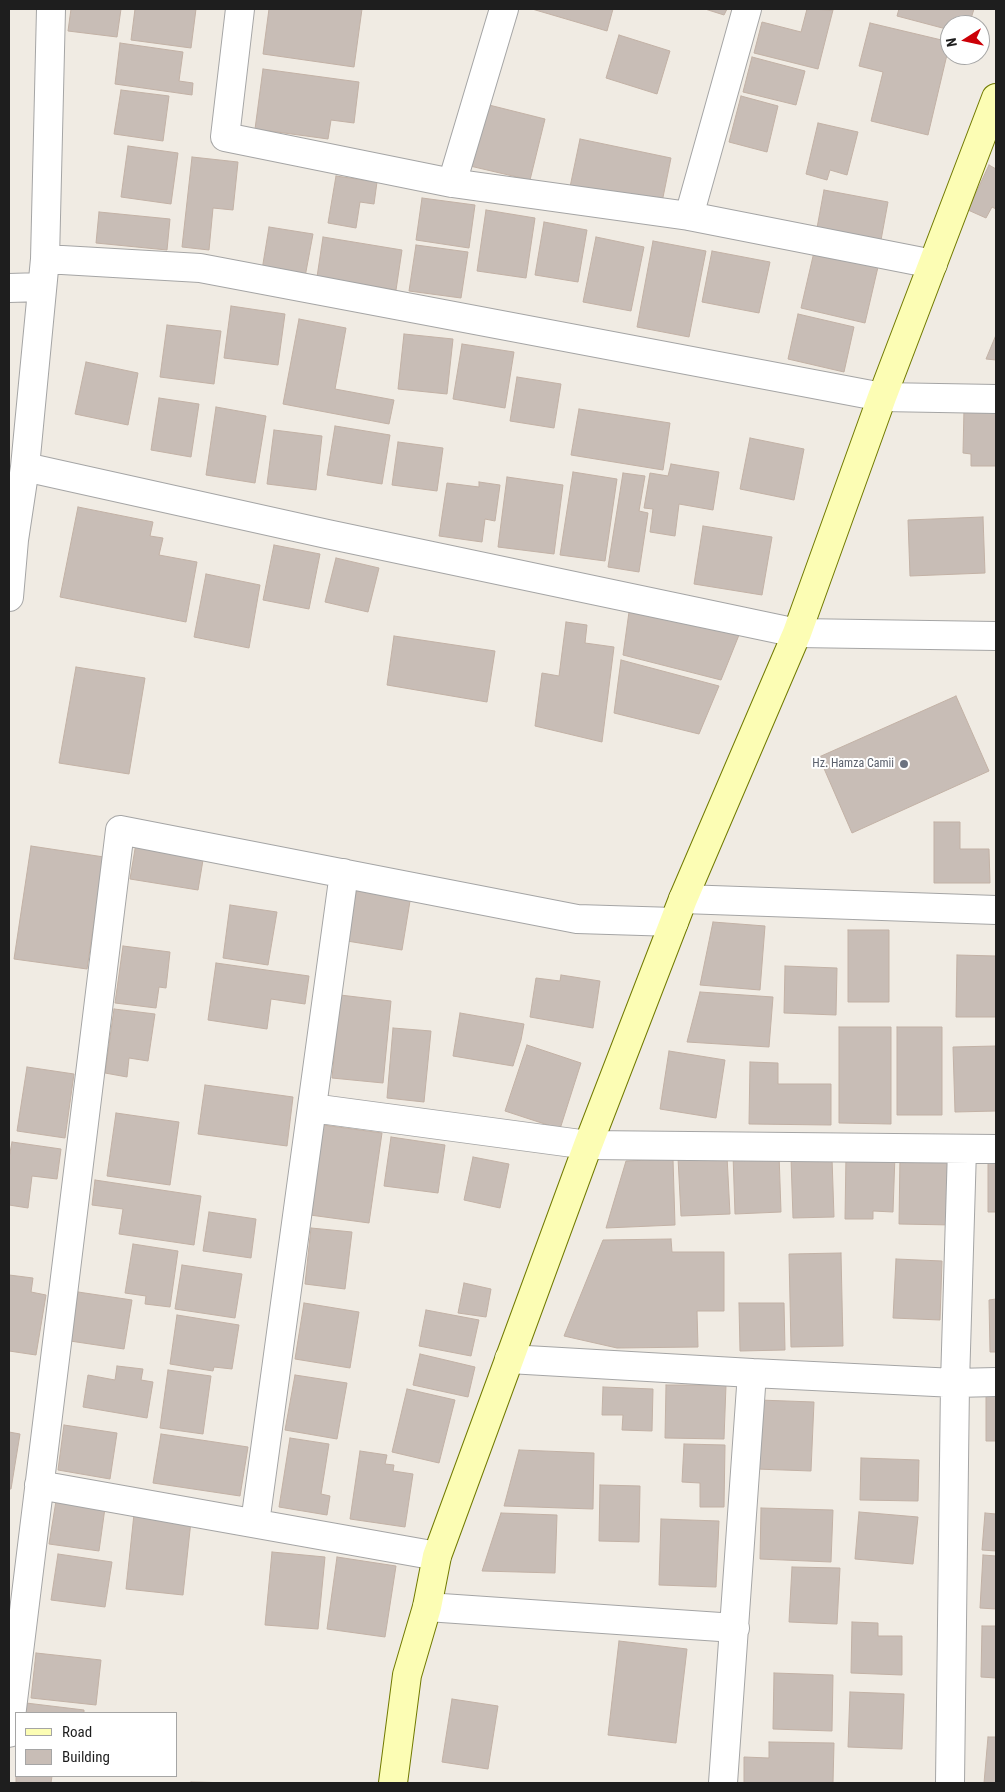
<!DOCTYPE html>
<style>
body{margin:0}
#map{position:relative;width:1005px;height:1792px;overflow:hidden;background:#f0ebe3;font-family:"Roboto Condensed",sans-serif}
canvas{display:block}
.frame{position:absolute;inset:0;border:10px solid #1e1e1e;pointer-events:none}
.legend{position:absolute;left:15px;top:1712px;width:162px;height:65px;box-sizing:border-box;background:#fff;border:1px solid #a5a5a5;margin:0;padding:6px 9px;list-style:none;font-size:15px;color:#1e1e1e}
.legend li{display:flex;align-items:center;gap:10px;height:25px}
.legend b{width:25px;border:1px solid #a5a5a5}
.north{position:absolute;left:940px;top:15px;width:50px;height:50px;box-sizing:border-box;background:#fff;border:1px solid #a5a5a5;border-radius:50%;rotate:260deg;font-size:14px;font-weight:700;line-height:20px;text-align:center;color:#1e1e1e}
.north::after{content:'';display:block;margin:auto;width:18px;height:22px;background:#cc0007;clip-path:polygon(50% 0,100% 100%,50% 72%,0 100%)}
</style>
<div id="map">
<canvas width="1005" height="1792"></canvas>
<div class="frame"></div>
<ul class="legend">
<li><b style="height:6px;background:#fcfdb4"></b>Road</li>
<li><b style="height:14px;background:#c8bdb6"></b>Building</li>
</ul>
<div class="north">N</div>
</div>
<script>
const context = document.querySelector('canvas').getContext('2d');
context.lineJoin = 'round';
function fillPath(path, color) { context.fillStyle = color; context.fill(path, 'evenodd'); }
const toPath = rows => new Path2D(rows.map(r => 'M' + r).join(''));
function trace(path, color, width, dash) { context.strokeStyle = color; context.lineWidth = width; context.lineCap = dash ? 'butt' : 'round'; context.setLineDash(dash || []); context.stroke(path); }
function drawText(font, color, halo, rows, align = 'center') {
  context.font = font + ' "Roboto Condensed",sans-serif'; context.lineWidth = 4; context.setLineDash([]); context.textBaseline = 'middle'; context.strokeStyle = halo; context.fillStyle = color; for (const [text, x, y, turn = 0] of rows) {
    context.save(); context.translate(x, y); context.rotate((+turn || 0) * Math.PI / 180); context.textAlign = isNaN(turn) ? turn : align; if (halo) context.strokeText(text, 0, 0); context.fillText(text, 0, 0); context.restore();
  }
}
const building = toPath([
 [71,9,121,9,117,37,68,31,71,9],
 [135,9,196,9,191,48,131,40,135,9],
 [269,9,362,9,354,67,263,54,269,9],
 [532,9,613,9,607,31,532,9],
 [705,9,727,9,724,15,705,9],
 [807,9,833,10,818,69,754,53,762,22,801,32,807,9],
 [899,9,974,9,969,25,950,25,950,30,897,16,899,9],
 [870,23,950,42,928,135,871,121,883,72,859,66,870,23],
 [619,35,670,51,657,94,606,78,619,35],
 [120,43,183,52,179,81,193,83,192,95,115,84,120,43],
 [752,57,805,71,796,105,743,92,752,57],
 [263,69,359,82,354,123,331,120,328,139,255,129,263,69],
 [121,90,169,96,163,141,114,134,121,90],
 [741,96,778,106,767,152,729,142,741,96],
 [485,104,545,119,530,180,470,166,485,104],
 [818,123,858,132,847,175,830,170,827,180,806,174,818,123],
 [580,139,671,158,661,207,570,187,580,139],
 [128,146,178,153,171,204,121,197,128,146],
 [192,157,238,162,233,210,213,208,209,250,182,247,192,157],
 [989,165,996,169,996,209,992,207,986,218,968,210,989,165],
 [336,176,377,182,374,204,360,202,356,228,328,223,336,176],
 [824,190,888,202,881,240,817,228,824,190],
 [422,198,475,205,469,248,416,240,422,198],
 [486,210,535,218,526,278,477,271,486,210],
 [99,212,170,219,167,250,96,243,99,212],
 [544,222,587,230,578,282,535,275,544,222],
 [269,227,313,234,305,277,262,270,269,227],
 [323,237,402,250,396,290,317,277,323,237],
 [596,237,644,247,631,311,583,302,596,237],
 [653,241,706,251,689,337,637,327,653,241],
 [416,245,468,252,461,298,409,291,416,245],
 [712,251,770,262,759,313,702,302,712,251],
 [814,252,878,267,865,323,801,308,814,252],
 [231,306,285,314,278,365,224,358,231,306],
 [798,314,854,327,844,372,788,359,798,314],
 [299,319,346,328,335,389,394,400,389,424,283,404,299,319],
 [167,325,221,331,214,384,160,377,167,325],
 [404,334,453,339,447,394,398,389,404,334],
 [996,335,996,360,986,359,996,335],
 [462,344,514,352,505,408,453,399,462,344],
 [86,362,138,373,128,425,75,414,86,362],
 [517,377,561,384,554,428,510,421,517,377],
 [159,398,199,404,191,457,151,450,159,398],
 [216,407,266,416,255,483,206,475,216,407],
 [579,409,670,423,663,470,571,455,579,409],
 [964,409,996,410,996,466,971,466,971,454,963,453,964,409],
 [335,426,390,435,382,484,327,475,335,426],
 [274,430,322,436,316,490,267,484,274,430],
 [750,438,804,449,794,500,740,489,750,438],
 [398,442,443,448,437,491,392,485,398,442],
 [671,464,719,472,713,510,679,504,675,536,650,532,653,509,644,508,650,473,668,476,671,464],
 [573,472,617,479,605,561,560,555,573,472],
 [623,473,645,476,639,511,648,513,639,572,608,567,623,473],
 [507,477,563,485,554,554,498,547,507,477],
 [479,482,500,485,495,521,485,519,482,542,439,536,447,483,479,487,479,482],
 [78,507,153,522,150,536,163,538,159,555,197,562,186,622,60,597,78,507],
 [983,517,985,573,910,576,908,520,983,517],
 [703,526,772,537,762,595,694,584,703,526],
 [274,545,320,554,309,609,263,600,274,545],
 [336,558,379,568,368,612,325,602,336,558],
 [206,574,260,585,249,648,194,637,206,574],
 [629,612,739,635,721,680,623,655,629,612],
 [566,622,587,625,585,643,614,647,602,742,535,726,542,673,559,676,566,622],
 [394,636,495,651,487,702,387,685,394,636],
 [621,660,719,686,699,734,614,713,621,660],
 [76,667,145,678,129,774,59,763,76,667],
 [956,696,989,771,852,833,819,757,956,696],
 [934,822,960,822,960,849,989,849,990,883,934,883,934,822],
 [136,843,204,854,198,890,130,879,136,843],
 [31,846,104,857,87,969,14,959,31,846],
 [357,887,411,895,402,950,347,941,357,887],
 [230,905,277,912,268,965,223,958,230,905],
 [713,922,765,926,760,990,700,985,713,922],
 [848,930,889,930,889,1002,848,1002,848,930],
 [123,946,170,952,166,988,159,987,156,1008,115,1003,123,946],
 [957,955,996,956,996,1017,956,1017,957,955],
 [216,963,309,976,305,1004,271,999,267,1029,208,1020,216,963],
 [785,966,837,968,836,1015,784,1013,785,966],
 [561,975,600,981,593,1028,530,1017,536,978,560,981,561,975],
 [700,992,773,997,769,1047,687,1042,700,992],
 [340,995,391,1001,383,1083,332,1078,340,995],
 [114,1009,155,1014,148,1061,129,1058,127,1077,105,1073,114,1009],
 [460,1013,524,1024,521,1040,513,1066,453,1056,460,1013],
 [839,1027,891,1027,891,1124,839,1123,839,1027],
 [897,1027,942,1027,942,1115,897,1115,897,1027],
 [393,1028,431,1031,424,1102,387,1098,393,1028],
 [527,1045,581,1063,560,1129,505,1111,527,1045],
 [996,1046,996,1111,955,1112,953,1047,996,1046],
 [669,1051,725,1060,716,1118,660,1109,669,1051],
 [750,1062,778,1063,778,1084,831,1084,831,1125,749,1124,750,1062],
 [27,1067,74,1074,65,1138,17,1131,27,1067],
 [205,1085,293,1097,287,1146,198,1134,205,1085],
 [116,1113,179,1122,170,1185,107,1176,116,1113],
 [323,1125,382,1133,369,1223,310,1215,323,1125],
 [391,1137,445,1145,438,1193,384,1186,391,1137],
 [12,1142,61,1149,57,1179,32,1176,28,1208,9,1205,9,1158,12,1142],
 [779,1154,781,1212,735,1214,733,1155,779,1154],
 [846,1154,895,1155,893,1212,873,1211,873,1219,845,1219,846,1154],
 [900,1155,954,1156,952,1225,899,1224,900,1155],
 [727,1156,730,1214,681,1216,678,1158,727,1156],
 [473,1157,509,1164,500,1208,464,1200,473,1157],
 [832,1158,834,1217,793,1218,791,1159,832,1158],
 [673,1159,675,1225,606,1228,626,1161,673,1159],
 [988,1163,996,1163,996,1212,988,1212,988,1163],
 [95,1180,201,1196,194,1245,119,1234,123,1209,92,1205,95,1180],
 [209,1212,256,1219,251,1258,203,1251,209,1212],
 [311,1228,352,1232,345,1289,305,1284,311,1228],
 [671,1239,672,1252,724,1252,724,1311,697,1311,698,1347,617,1348,564,1336,603,1240,671,1239],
 [133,1244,178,1251,170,1307,145,1304,146,1296,125,1293,133,1244],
 [841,1253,843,1346,791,1347,789,1254,841,1253],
 [896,1259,942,1261,940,1320,893,1318,896,1259],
 [182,1265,242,1274,235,1318,175,1309,182,1265],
 [9,1275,33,1278,31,1292,46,1295,36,1355,9,1351,9,1275],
 [464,1283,491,1289,486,1317,458,1313,464,1283],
 [78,1292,132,1300,124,1349,70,1341,78,1292],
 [996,1299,996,1352,990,1352,989,1300,996,1299],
 [304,1303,359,1312,350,1368,295,1359,304,1303],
 [739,1303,784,1303,785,1350,740,1351,739,1303],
 [426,1310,479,1320,471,1356,419,1346,426,1310],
 [177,1315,239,1325,232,1369,214,1367,213,1371,170,1364,177,1315],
 [420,1354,475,1367,468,1397,413,1385,420,1354],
 [117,1366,143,1369,141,1380,153,1382,147,1418,83,1407,88,1375,115,1380,117,1366],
 [168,1370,211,1376,203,1434,160,1428,168,1370],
 [295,1375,347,1383,337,1439,285,1430,295,1375],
 [666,1385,726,1385,724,1439,665,1438,666,1385],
 [996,1386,996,1441,986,1441,986,1387,996,1386],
 [603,1387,653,1389,652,1431,622,1430,623,1415,602,1415,603,1387],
 [407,1389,455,1400,439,1463,392,1452,407,1389],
 [759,1400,814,1402,811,1471,756,1469,759,1400],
 [64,1425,117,1433,110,1479,58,1470,64,1425],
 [9,1432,20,1434,11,1489,9,1489,9,1432],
 [161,1434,248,1447,240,1496,153,1483,161,1434],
 [290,1438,329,1444,321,1494,330,1496,327,1515,279,1507,290,1438],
 [684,1444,725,1445,724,1507,700,1507,700,1483,682,1482,684,1444],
 [519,1450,594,1453,593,1509,504,1506,519,1450],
 [360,1451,387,1455,385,1464,394,1465,393,1471,413,1474,405,1527,350,1519,360,1451],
 [861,1458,919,1460,918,1501,860,1500,861,1458],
 [600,1485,640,1486,639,1542,599,1541,600,1485],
 [56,1501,105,1508,99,1551,49,1544,56,1501],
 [761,1508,833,1510,831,1562,760,1559,761,1508],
 [859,1512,918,1517,913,1564,855,1559,859,1512],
 [501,1513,557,1515,555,1573,482,1571,501,1513],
 [985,1513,996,1514,996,1551,982,1550,985,1513],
 [134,1514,191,1521,183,1595,126,1589,134,1514],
 [661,1519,719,1521,716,1587,659,1585,661,1519],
 [272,1552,325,1557,318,1629,265,1625,272,1552],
 [58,1554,112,1562,105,1607,51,1600,58,1554],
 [983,1555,996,1556,996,1609,980,1608,983,1555],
 [337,1557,396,1566,385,1637,327,1629,337,1557],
 [792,1567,840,1568,837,1624,789,1622,792,1567],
 [852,1622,878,1623,878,1636,902,1636,902,1675,851,1673,852,1622],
 [982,1626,996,1626,996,1678,981,1677,982,1626],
 [619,1641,687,1649,676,1743,608,1735,619,1641],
 [36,1653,101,1660,96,1705,31,1698,36,1653],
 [774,1673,833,1675,832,1731,773,1729,774,1673],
 [850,1692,904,1694,902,1749,848,1747,850,1692],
 [452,1699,498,1706,488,1769,442,1762,452,1699],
 [26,1703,84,1710,84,1713,25,1713,26,1703],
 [988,1737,996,1737,996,1783,984,1783,988,1737],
 [769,1742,834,1743,833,1783,744,1783,744,1757,769,1758,769,1742],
 [16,1776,52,1776,51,1783,16,1783,16,1776],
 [191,1782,235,1783,191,1783,191,1782]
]);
fillPath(building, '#c8bdb6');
trace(building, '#c2b1a5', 1);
const street = toPath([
 [240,9,225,137,452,183,689,216,933,264],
 [452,183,504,9],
 [689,216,747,9],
 [45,259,200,268,882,397,996,399],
 [9,288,42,287],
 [25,467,327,534,797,633,996,636],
 [9,597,14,540,25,467,45,259,51,9],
 [683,899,996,910],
 [312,1108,588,1145,996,1149],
 [509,1359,752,1373,955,1383,996,1382],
 [39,1485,437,1556],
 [255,1523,344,873],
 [427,1607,735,1628],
 [9,1733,120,830,577,919,674,922],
 [723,1783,752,1373],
 [950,1783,955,1383,962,1149]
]);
const secondary = toPath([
 [393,1783,407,1675,427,1607,437,1556,588,1145,683,899,797,633,882,397,996,98]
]);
trace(street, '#a5a5a5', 30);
trace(secondary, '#717a00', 30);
trace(street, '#fff', 28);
trace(secondary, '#fcfdb4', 28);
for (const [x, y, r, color] of [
 [904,764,5,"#6b7280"]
]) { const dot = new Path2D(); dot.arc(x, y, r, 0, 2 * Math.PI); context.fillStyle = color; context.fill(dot); trace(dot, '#fff', 2); }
drawText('12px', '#5b616d', '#fff', [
 ["Hz. Hamza Camii",894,764]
], 'right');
</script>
